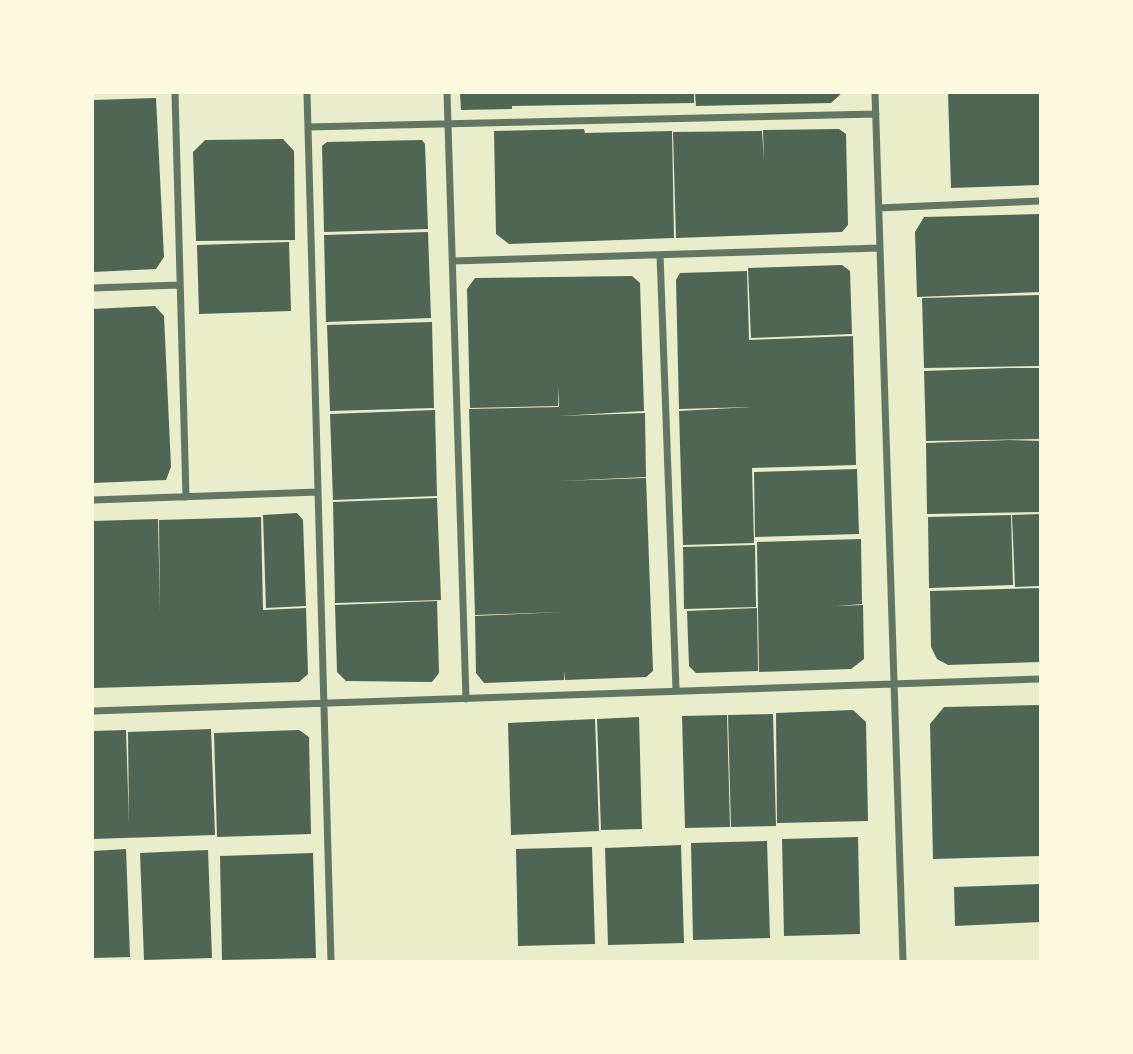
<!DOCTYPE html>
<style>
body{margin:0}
#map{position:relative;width:1133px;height:1054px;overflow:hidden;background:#e9edc9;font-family:"Exo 2",sans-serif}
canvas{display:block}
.frame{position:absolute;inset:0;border:94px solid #fefae0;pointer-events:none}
</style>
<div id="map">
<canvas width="1133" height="1054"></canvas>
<div class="frame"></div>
</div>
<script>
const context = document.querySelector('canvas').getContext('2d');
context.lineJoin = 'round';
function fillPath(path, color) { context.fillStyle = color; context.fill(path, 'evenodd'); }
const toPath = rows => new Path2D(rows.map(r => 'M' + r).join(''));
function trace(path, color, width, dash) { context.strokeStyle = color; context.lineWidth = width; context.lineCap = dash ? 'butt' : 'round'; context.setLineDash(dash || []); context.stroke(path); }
fillPath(toPath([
 [460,93,694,93,694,103,512,106,512,109,461,110],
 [695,93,842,93,831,103,696,106],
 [948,93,1040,93,1040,185,951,188],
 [156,98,164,257,156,269,93,272,93,100],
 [584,129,585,133,672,131,674,238,509,244,496,234,494,131],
 [839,129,846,134,848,225,842,232,676,238,673,132,762,131,764,161,763,130],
 [283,139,294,151,295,240,196,241,193,152,205,140],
 [422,140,425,144,428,229,324,232,322,146,327,142],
 [1040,214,1040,292,917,297,915,232,924,217],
 [428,232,431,318,326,322,324,235],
 [289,242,291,311,199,314,197,245],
 [842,265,850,271,852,334,751,338,748,268],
 [747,271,749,340,853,336,856,465,752,468,754,543,683,545,679,411,751,407,679,409,676,280,680,273],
 [632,276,640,283,644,411,559,416,645,413,646,477,561,481,646,478,653,671,646,677,565,680,564,671,564,680,484,683,476,673,475,616,563,612,475,615,469,409,559,407,558,386,558,406,470,408,467,289,475,278],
 [1040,295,1040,366,924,368,922,298],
 [155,306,164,316,171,467,166,480,93,483,93,309],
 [432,322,434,408,330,411,327,325],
 [1008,368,1040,368,1040,439,926,441,924,371],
 [435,410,437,496,333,500,330,414],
 [1010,440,1040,441,1040,512,927,514,926,443],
 [857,469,859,534,755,537,754,472],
 [437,498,441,600,335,603,333,502],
 [297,513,303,520,306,606,266,608,263,515],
 [1040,514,1040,586,1015,587,1012,515],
 [1011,515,1013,585,929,588,928,517],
 [261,517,263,610,306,608,308,674,299,682,93,688,93,521,158,519,160,613,159,520],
 [861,539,862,604,836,606,863,605,864,659,851,669,759,672,757,542],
 [755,545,756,607,684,609,683,547],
 [1040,588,1040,662,948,665,937,659,931,647,930,591],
 [437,601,439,673,432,682,346,681,337,672,335,605],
 [757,608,758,671,696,673,689,666,687,611],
 [1040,705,1040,856,933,859,930,724,944,707],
 [853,710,866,722,868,821,777,823,776,713],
 [773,714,776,826,731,827,728,715],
 [727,715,730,827,685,828,682,716],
 [639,717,642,829,601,830,597,719],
 [595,719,599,831,511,835,508,723],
 [211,729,215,835,93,839,93,731,126,730,129,823,128,732],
 [299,730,309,737,311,834,217,837,214,733],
 [858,837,860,934,784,936,782,839],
 [767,841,770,938,693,940,691,843],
 [681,845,684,943,608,945,605,848],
 [592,847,595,944,518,946,516,849],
 [126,849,130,957,93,958,93,851],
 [208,850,212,958,144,960,140,853],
 [313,853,316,958,222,960,220,856],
 [1040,884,1040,922,955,926,954,887]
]), '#4f6655');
trace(toPath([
 [175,93,186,497],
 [307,93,331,961],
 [447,93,466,699],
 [875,93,903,961],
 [308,127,876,114],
 [879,208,1040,201],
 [660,255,676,689],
 [453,261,880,248],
 [93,288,179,285],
 [93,500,318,492],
 [93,711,1040,679]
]), '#617663', 7);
</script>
